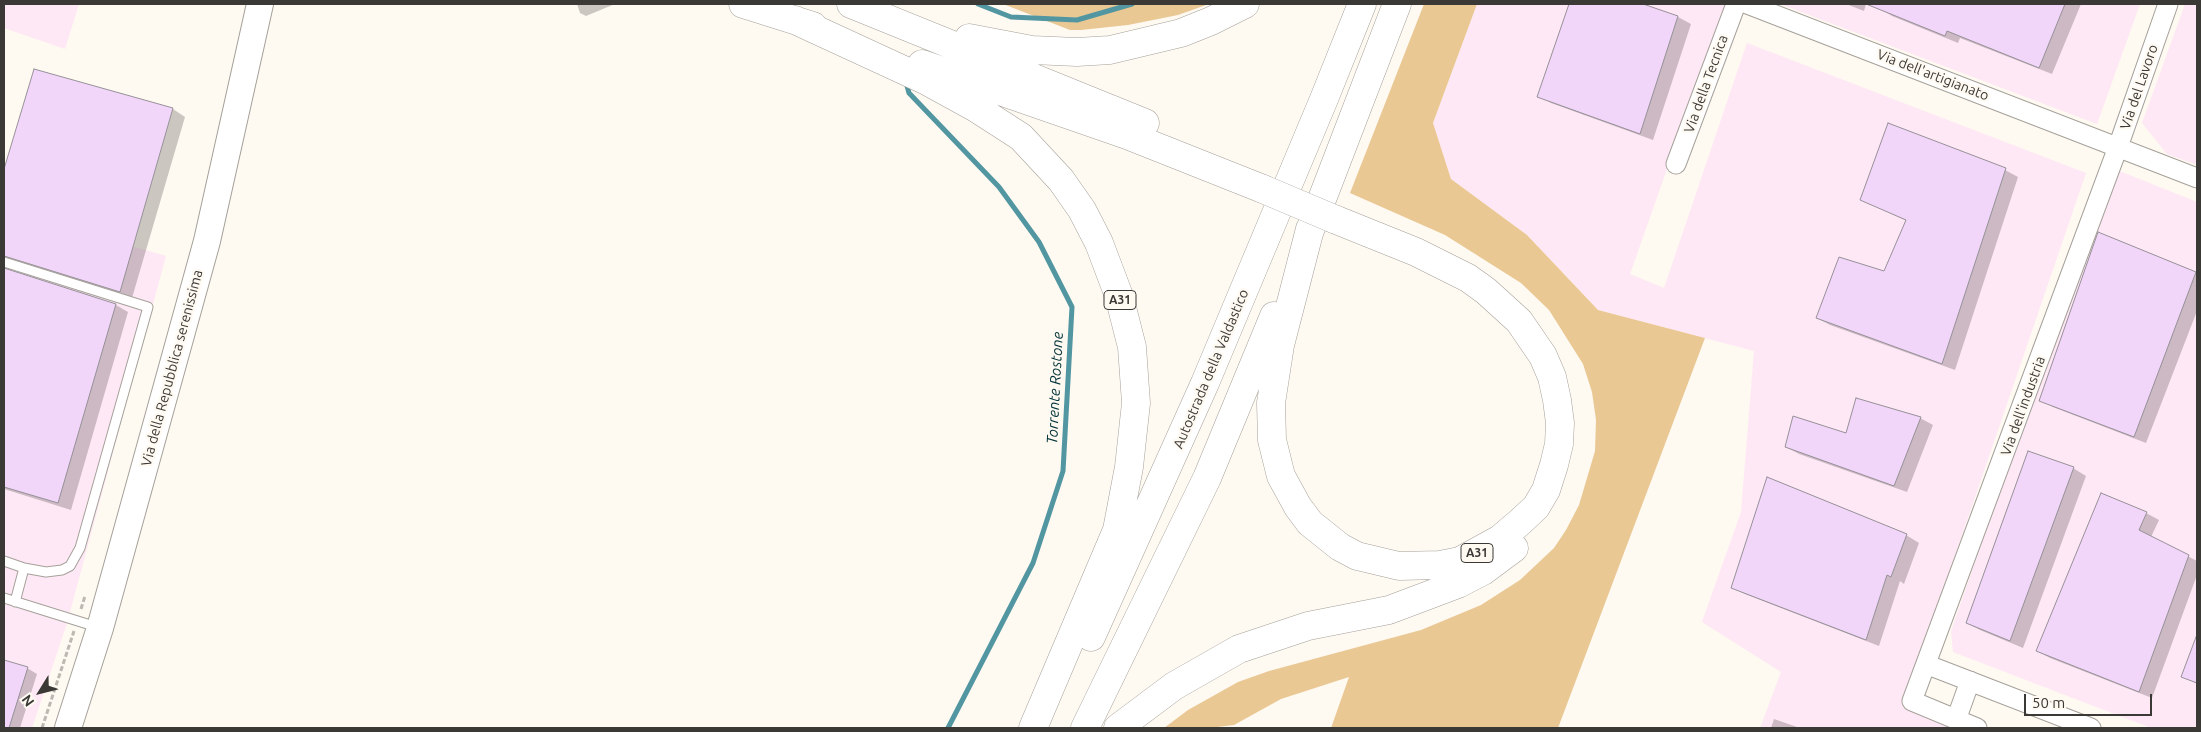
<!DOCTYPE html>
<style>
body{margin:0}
#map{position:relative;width:2201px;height:732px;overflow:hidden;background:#fef9f1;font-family:Ubuntu,sans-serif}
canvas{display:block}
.frame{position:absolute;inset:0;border:5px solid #3b3936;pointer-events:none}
.north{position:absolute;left:15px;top:667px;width:50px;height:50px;-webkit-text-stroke:4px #fef9f1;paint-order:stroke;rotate:234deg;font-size:14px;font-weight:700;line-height:20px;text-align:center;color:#3b3936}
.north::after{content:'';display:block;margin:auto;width:18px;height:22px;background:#3b3936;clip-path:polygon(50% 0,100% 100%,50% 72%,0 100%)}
.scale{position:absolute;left:2024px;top:694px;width:128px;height:22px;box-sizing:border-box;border:2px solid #3b3936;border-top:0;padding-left:6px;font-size:15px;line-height:18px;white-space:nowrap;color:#3b3936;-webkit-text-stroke:4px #fef9f1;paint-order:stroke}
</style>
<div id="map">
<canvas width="2201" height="732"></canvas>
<div class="frame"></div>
<div class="north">N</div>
<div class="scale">50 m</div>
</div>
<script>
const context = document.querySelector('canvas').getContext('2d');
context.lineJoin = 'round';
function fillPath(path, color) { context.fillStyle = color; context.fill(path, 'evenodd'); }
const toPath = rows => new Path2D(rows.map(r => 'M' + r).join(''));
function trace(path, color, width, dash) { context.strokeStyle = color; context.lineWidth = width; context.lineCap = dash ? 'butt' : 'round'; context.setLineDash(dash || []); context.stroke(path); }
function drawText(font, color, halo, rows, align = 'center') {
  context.font = font + ' Ubuntu,sans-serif'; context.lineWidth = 4.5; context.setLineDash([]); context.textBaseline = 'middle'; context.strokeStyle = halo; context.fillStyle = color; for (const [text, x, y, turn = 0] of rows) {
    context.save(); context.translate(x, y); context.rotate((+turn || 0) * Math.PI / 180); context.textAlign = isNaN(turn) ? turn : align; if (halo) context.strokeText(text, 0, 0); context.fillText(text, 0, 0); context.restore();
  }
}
fillPath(toPath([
 [4,4,79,4,65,49,4,28],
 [1477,4,1725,4,1630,274,1664,288,1747,43,2086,173,1905,702,1970,728,1760,728,1781,672,1702,622,1741,512,1754,351,1598,310,1527,235,1451,179,1433,123],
 [1780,4,2140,4,2097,124],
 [2185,4,2197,4,2197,165,2167,154,2142,123],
 [2112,168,2197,202,2197,728,2151,728,1953,652,1951,631],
 [4,209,166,256,67,623,32,728,4,728]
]), '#ffe8f5');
fillPath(toPath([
 [1003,4,1209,4,1178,15,1128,25,1081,30,1070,30],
 [1424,4,1477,4,1433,123,1451,179,1527,235,1598,310,1705,338,1558,728,1331,728,1349,677,1281,699,1234,725,1209,728,1164,728,1188,710,1238,682,1269,671,1421,630,1481,605,1520,580,1554,548,1566,530,1579,505,1595,451,1596,420,1592,392,1583,364,1549,310,1521,283,1445,235,1350,193]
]), '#eac894');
fillPath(toPath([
 [577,4,615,4,586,16,580,13],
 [1571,4,1639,4,1678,17,1691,24,1653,140,1551,103,1538,96],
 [1846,4,1866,4,1864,11],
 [1881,4,1972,4,1969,11,1980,15,1984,4,2081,4,2052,74,1960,38,1958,43,1892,16,1879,8],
 [35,70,173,109,185,117,132,298,10,268,11,272,116,305,128,312,71,510,4,489,4,173],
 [2005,170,2018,177,1955,370,1830,325,1817,318,1885,272,1907,221,1861,199],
 [2099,234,2197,274,2197,311,2146,443,2053,407,2041,400],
 [1920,418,1933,425,1907,492,1799,454,1786,447],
 [2073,468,2086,476,2023,648,1980,630,1967,623],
 [2146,513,2159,520,2151,537,2197,561,2197,575,2152,698,2050,658,2037,651],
 [1906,535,1919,543,1904,584,1900,581,1879,646,1745,594,1732,587],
 [2197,637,2197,684,2182,676],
 [4,661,27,668,37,674,20,728,4,728],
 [1774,719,1800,728,1771,728]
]), '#0003');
trace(toPath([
 [978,4,1011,17,1077,20,1132,4],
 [906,82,909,93,999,187,1039,242,1072,307,1063,471,1033,563,948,728]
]), '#5196a1', 5);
const building = toPath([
 [1569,4,1643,4,1678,16,1640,134,1537,97,1569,4],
 [1866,4,2065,4,2039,68,1947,31,1945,36,1866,4],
 [34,69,173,108,120,292,4,256,4,169,34,69],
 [1888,123,2006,168,1942,364,1816,318,1839,257,1884,271,1906,220,1860,200,1888,123],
 [2098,232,2196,272,2134,437,2039,401,2098,232],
 [4,268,116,304,58,503,4,487,4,268],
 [1856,398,1921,417,1894,486,1785,447,1793,416,1846,433,1856,398],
 [2028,451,2074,467,2010,641,1966,623,2028,451],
 [1767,477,1907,534,1891,577,1887,575,1866,640,1731,588,1767,477],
 [2101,493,2147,512,2139,530,2189,555,2139,692,2036,651,2101,493],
 [2196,637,2197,637,2197,683,2181,677,2196,637],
 [4,660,28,667,9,728,4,728,4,660]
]);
fillPath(building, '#f2d6fa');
trace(building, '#969198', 1);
const lane = toPath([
 [4,262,148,307,80,548,70,566,62,570,46,572,24,568,15,602],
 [4,561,24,568],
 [4,598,97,627]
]);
const street = toPath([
 [1747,4,2197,178],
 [1676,164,1736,4],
 [1928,665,2091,728],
 [1956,720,1970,681],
 [1977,728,1912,701,2118,147,2168,4]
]);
const secondary = toPath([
 [68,728,100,628,207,241,260,4]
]);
const highway = toPath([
 [743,4,813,26],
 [851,4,1145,123],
 [795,20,925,80,976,108,1021,137,1061,180,1082,210,1099,243,1119,296,1132,347,1136,403,1129,467,1117,530,1033,728],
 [969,38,1032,50,1077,52,1110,50,1181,33,1211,21,1245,4],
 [922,64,1127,135,1263,189],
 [1310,229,1280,345,1271,403,1272,440,1281,476,1298,507,1310,523,1340,547,1357,556,1399,566,1440,565,1460,561,1500,539,1520,522,1536,507,1546,490,1554,465,1559,444,1560,423,1557,400,1552,377,1543,356,1519,321,1486,291,1468,278,1416,252,1334,219],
 [1309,233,1397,4],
 [1091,637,1205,383,1324,99,1362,4],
 [1085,728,1207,478,1274,316],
 [1118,728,1174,686,1239,649,1308,626,1389,610,1458,584,1483,571,1514,548]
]);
trace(lane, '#a5a19a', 11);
trace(street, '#a5a19a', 21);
trace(secondary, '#a5a19a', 28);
trace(highway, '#a5a19a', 29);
trace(toPath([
 [81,609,85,596],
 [42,728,74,631]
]), '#bcb8b2', 3, [5, 2.5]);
trace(lane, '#fff', 9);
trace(street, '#fff', 19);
trace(secondary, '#fff', 26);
trace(highway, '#fff', 28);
const highwayBridge = toPath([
 [1263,189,1334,219]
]);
trace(highwayBridge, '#a5a19a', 29, []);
trace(highwayBridge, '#fff', 28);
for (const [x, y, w] of [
 [1120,300,32],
 [1477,553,32]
]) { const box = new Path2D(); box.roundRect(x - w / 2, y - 9.5, w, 19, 4); context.fillStyle = '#fef9f1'; context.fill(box); trace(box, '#3b3936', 1); }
drawText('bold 12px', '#3b3936', null, [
 ["A31",1120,300],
 ["A31",1477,553]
]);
drawText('14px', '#3b3936', '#fef9f1', [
 ["Via dell'artigianato",1933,75,21],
 ["Via della Tecnica",1706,84,-70],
 ["Via del Lavoro",2139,87,-71],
 ["Via della Repubblica serenissima",172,368,-75],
 ["Autostrada della Valdastico",1211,369,-67],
 ["Via dell'industria",2023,406,-70]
]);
drawText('italic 15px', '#013239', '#fef9f1', [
 ["Torrente Rostone",1055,388,-87]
]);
</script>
